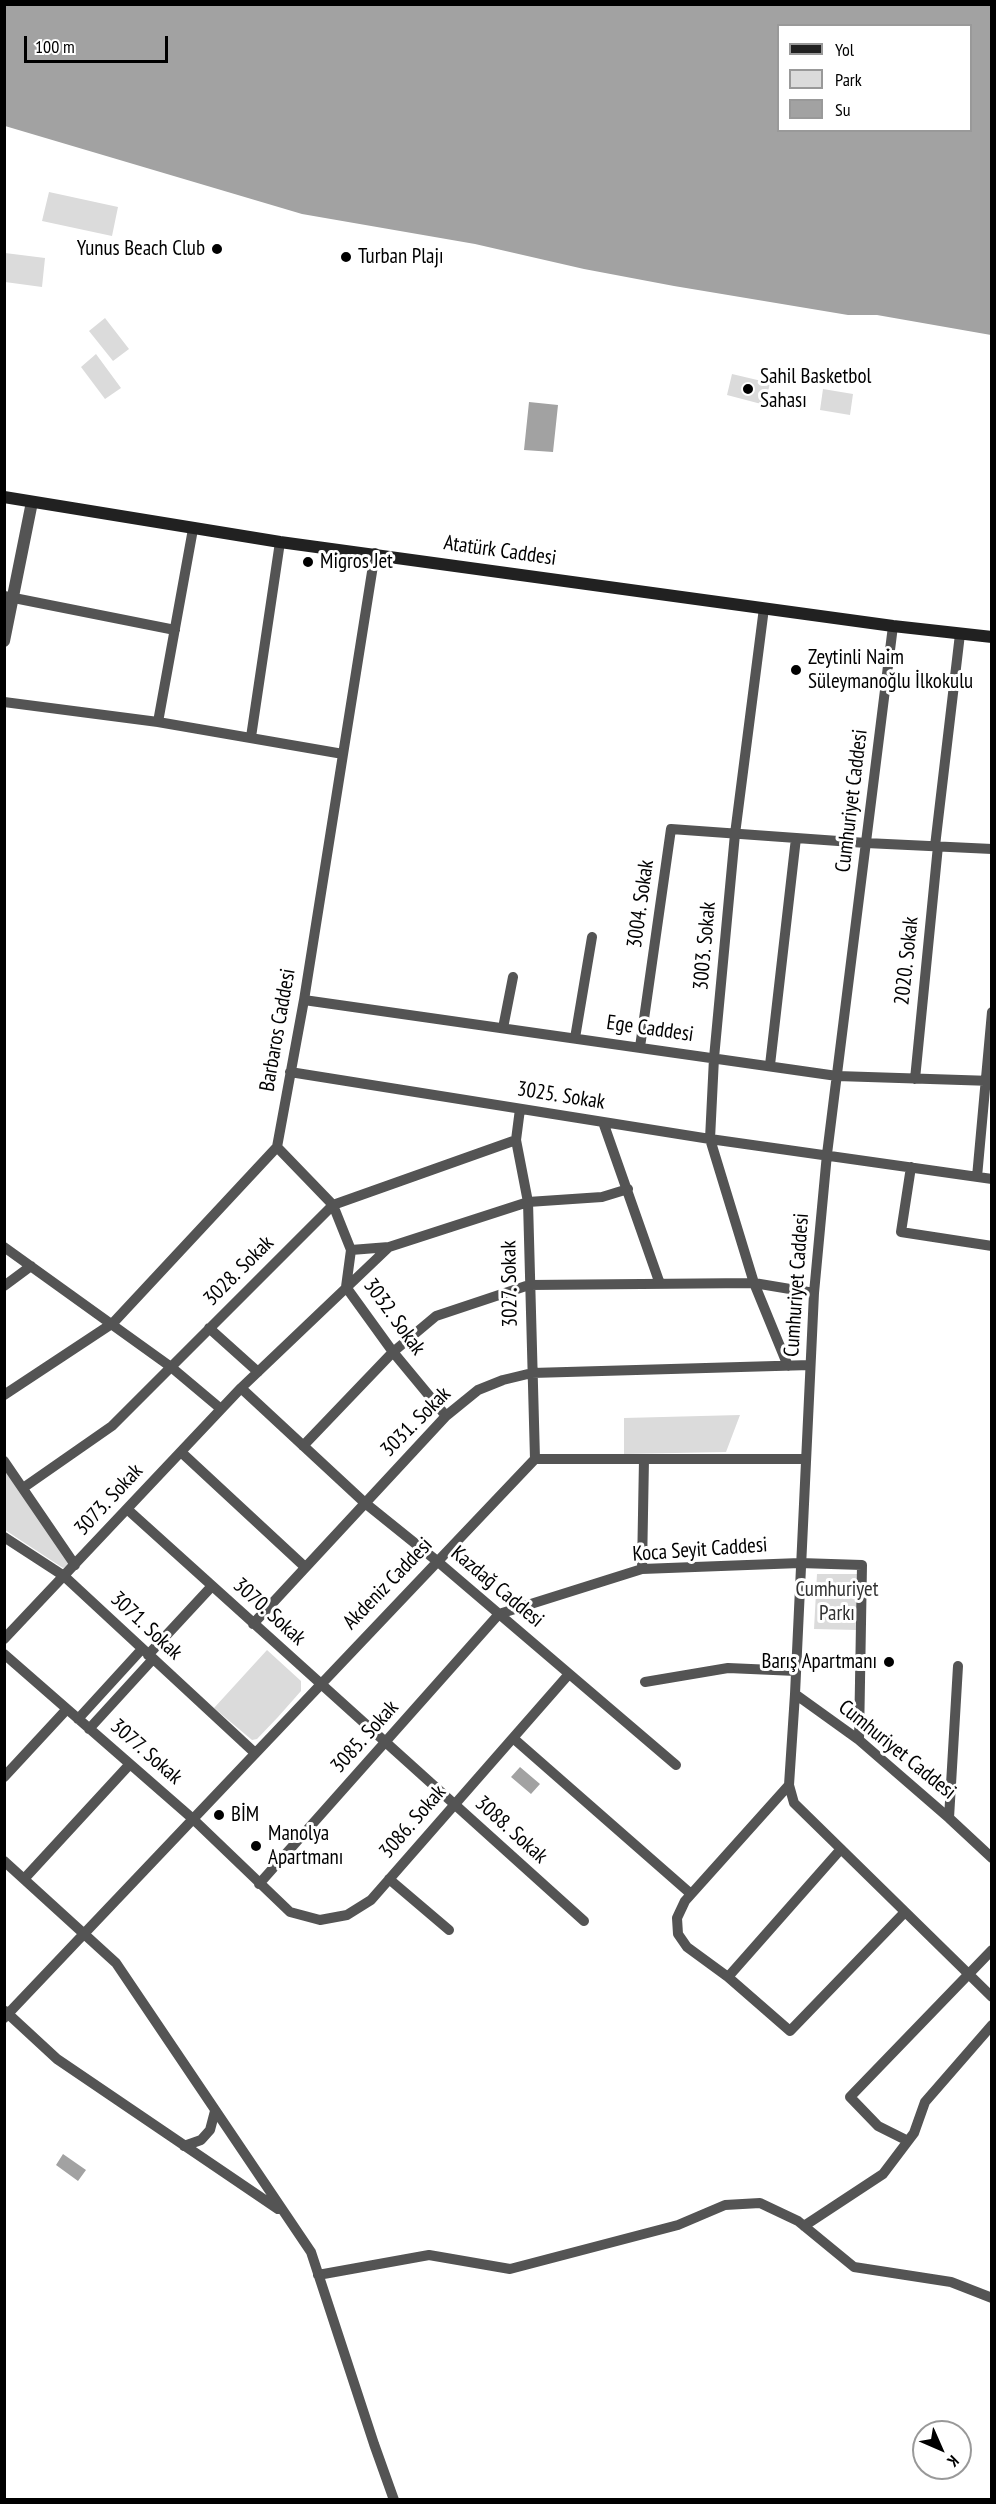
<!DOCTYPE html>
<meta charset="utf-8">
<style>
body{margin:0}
#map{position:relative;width:996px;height:2504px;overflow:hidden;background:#fff;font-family:"PT Sans Narrow",sans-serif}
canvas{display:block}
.frame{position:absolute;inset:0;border:6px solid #000;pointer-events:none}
.legend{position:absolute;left:777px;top:24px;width:195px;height:108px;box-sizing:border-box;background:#fff;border:2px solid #999;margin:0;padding:8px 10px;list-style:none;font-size:18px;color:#000}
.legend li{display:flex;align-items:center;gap:12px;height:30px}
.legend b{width:30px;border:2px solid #999}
.north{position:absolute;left:912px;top:2420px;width:60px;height:60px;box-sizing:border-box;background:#fff;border:2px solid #999;border-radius:50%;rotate:135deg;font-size:16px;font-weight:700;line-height:24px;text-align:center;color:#000}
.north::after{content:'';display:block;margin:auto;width:21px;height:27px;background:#000;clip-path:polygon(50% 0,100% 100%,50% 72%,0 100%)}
.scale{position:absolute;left:24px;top:36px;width:144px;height:27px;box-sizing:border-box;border:3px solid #000;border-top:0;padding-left:8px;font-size:18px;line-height:21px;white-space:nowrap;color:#000;-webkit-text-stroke:4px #fff;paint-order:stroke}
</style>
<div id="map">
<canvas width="996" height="2504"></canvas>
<div class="frame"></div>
<ul class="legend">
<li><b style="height:8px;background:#212121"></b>Yol</li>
<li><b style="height:16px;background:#dbdbdb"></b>Park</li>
<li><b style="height:16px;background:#a2a2a2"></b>Su</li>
</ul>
<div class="north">K</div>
<div class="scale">100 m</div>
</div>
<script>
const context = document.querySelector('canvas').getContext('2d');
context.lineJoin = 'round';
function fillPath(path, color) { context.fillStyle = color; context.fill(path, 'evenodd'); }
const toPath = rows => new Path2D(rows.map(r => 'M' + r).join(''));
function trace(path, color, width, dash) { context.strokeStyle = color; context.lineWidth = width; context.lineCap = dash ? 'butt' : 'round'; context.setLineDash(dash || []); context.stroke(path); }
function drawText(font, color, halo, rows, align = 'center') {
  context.font = font + ' "PT Sans Narrow",sans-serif'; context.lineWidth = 6; context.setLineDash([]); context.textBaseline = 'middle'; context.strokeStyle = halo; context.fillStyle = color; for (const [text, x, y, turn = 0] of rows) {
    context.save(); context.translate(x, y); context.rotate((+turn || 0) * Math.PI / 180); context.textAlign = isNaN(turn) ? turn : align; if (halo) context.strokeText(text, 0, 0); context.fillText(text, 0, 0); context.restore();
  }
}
fillPath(toPath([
 [49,192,118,207,112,236,42,221],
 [5,253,45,258,42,287,5,282],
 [105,318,129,349,113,361,89,331],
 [96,354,121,388,105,399,81,367],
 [732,374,770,383,765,405,727,395],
 [823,389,853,394,850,415,820,410],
 [740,1415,726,1452,624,1454,624,1418],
 [4,1468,71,1561,68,1565,63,1568,5,1530],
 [817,1574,859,1574,857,1630,814,1629],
 [267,1650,301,1681,301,1691,278,1717,257,1739,252,1740,214,1708]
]), '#dbdbdb');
fillPath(toPath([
 [4,5,991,5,991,335,877,315,848,315,674,286,584,269,475,244,302,214,5,126],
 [778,26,970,26,970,130,778,130],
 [529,402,558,405,553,452,524,450],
 [520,1767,540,1784,531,1794,511,1777],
 [63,2154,86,2170,78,2181,56,2165]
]), '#a2a2a2');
trace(toPath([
 [4,596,175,630],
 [764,608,735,834,714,1058,710,1139,754,1283,788,1366],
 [893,626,827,1154,814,1293,795,1694,859,1740,949,1818,992,1858],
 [4,702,158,722,343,754],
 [158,722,193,529],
 [251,737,280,542],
 [935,846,960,634],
 [304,1000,837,1076,992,1081],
 [503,1028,513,977],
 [575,1038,592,937],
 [640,1047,671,829,866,843,992,849],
 [770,1065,796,838],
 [290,1072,710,1139,992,1179],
 [915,1079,938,846],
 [520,1109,516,1140,528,1202,535,1459],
 [603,1122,660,1284],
 [277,1147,333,1205,351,1250,346,1287,393,1352,446,1416],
 [911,1167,901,1232,992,1246],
 [977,1177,992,1012],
 [4,1247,171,1367,221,1409],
 [351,1250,389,1247,528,1202,602,1197,628,1189],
 [4,1286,31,1266],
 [209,1328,258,1372],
 [241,1388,365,1503,437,1561,676,1765],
 [4,1395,113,1323,277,1147,304,1000,375,553],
 [303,1446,393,1352,436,1316,529,1285,754,1283,814,1293],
 [181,1452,305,1567],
 [4,1461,75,1565],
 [23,1488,112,1426,333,1205,516,1140],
 [127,1509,584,1921],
 [4,1537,64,1576,255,1753],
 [642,1569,644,1459],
 [253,1624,446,1416,478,1390,503,1380,532,1373,810,1365],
 [4,1639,241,1388,389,1247],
 [4,1654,193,1819,290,1912,320,1920,347,1915,371,1900,569,1674],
 [148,1655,212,1586],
 [645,1682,728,1668,796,1671],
 [795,1694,789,1785,794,1803,992,1997],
 [78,1719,142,1649],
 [89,1729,153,1659],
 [513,1738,691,1894],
 [4,1777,67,1709],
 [949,1818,958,1666],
 [841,1849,728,1977,790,2031,905,1912],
 [4,1861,116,1963,311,2252,374,2444,394,2500],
 [24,1879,130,1764],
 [389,1879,449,1930],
 [259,1884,499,1614,642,1569,800,1563,862,1565,859,1740],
 [728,1977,687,1947,678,1934,677,1918,685,1901,789,1785],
 [5,2011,57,2059,278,2209],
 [4,2018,535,1459,805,1459],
 [908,2141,878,2126,850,2097,992,1950],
 [184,2146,201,2140,210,2130,215,2111],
 [804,2226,883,2174,914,2133,925,2102,992,2025],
 [318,2275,429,2255,510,2269,678,2225,725,2205,760,2203,798,2221,854,2267,951,2282,992,2298]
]), '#545454', 10);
trace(toPath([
 [4,641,32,502]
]), '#545454', 12);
trace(toPath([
 [4,497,280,542,893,626,992,637]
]), '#212121', 12);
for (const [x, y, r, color] of [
 [217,249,6,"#000"],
 [346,257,6,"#000"],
 [748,389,6,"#000"],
 [308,562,6,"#000"],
 [796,670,6,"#000"],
 [889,1662,6,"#000"],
 [219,1815,6,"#000"],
 [256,1846,6,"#000"]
]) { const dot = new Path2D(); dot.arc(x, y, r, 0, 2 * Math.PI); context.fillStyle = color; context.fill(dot); trace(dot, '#fff', 2); }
drawText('21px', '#000', '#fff', [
 ["Yunus Beach Club",205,249,"right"],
 ["Turban Plajı",358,257],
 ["Sahil Basketbol",760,377],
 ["Sahası",760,401],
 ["Migros Jet",320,562],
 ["Zeytinli Naim",808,658],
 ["Süleymanoğlu İlkokulu",808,682],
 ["Barış Apartmanı",877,1662,"right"],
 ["BİM",231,1815],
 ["Manolya",268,1834],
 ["Apartmanı",268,1858]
], 'left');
drawText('21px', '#000', '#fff', [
 ["Atatürk Caddesi",500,551,8],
 ["Cumhuriyet Caddesi",852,801,-83],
 ["3004. Sokak",641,904,-82],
 ["3003. Sokak",705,946,-85],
 ["2020. Sokak",907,961,-84],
 ["Ege Caddesi",650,1029,8],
 ["Barbaros Caddesi",278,1030,-80],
 ["3025. Sokak",561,1096,9],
 ["3028. Sokak",239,1271,-45],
 ["3027. Sokak",510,1284,-91],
 ["Cumhuriyet Caddesi",797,1285,-86],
 ["3032. Sokak",394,1317,54],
 ["3031. Sokak",416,1422,-45],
 ["3073. Sokak",109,1500,-47],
 ["Koca Seyit Caddesi",700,1550,-4],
 ["Akdeniz Caddesi",388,1584,-46],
 ["Kazdağ Caddesi",497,1587,40],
 ["3070. Sokak",269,1612,42],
 ["3071. Sokak",146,1626,43],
 ["3085. Sokak",365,1737,-48],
 ["Cumhuriyet Caddesi",897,1750,39],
 ["3077. Sokak",146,1752,41],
 ["3086. Sokak",413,1822,-49],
 ["3088. Sokak",511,1830,42]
]);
drawText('21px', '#323232', '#fff', [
 ["Cumhuriyet",837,1590],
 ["Parkı",837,1614]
]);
</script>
